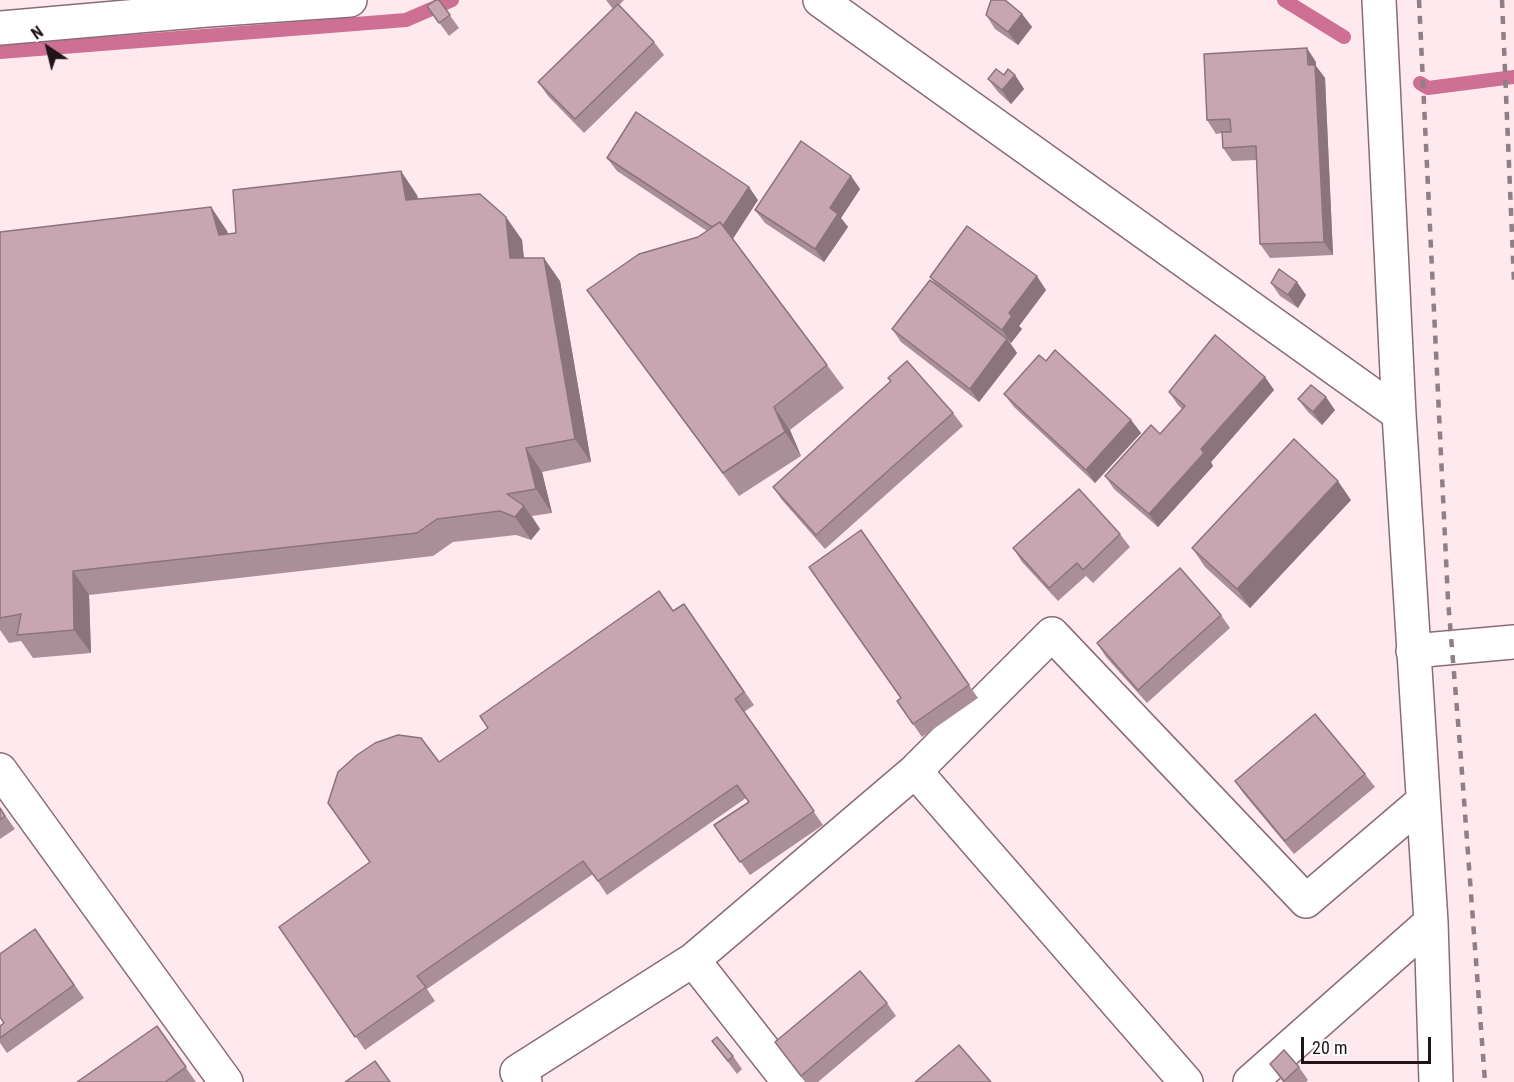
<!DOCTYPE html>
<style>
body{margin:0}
#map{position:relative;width:1514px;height:1082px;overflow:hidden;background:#fee9ef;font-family:"Roboto Condensed",sans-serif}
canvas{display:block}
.north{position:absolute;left:18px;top:18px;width:60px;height:60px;-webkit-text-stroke:4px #fcfcfc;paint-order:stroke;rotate:325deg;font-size:16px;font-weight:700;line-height:24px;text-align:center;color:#201418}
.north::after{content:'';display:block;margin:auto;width:21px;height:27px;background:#201418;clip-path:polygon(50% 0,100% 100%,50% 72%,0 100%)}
.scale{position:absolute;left:1301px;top:1037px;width:130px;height:27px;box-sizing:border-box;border:3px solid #201418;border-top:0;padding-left:8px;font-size:18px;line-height:21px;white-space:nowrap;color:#201418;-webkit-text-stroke:4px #fcfcfc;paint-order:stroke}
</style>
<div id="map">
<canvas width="1514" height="1082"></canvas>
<div class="north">N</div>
<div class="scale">20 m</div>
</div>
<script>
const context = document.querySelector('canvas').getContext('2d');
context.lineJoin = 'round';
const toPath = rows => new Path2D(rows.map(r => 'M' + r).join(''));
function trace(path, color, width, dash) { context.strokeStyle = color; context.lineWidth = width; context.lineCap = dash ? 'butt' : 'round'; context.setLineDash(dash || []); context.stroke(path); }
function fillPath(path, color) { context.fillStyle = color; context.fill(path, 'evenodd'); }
trace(toPath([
 [1284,0,1344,37],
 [0,52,406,20,452,0],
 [1420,83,1428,88,1514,77]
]), '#cd7093', 14);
const street = toPath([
 [820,0,1399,414],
 [1379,0,1399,414,1431,922,1436,1082],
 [1413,651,1514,642],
 [0,770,226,1082],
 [915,771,1052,634,1306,901,1422,802],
 [693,960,789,1082],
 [525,1082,517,1072,693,960,915,771,1186,1082],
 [1250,1082,1431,922]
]);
const secondary = toPath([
 [0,28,207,10,350,0]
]);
trace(street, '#8a6c76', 36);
trace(secondary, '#8a6c76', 36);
trace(street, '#fff', 33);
trace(secondary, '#fff', 33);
trace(toPath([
 [1419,0,1448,600,1460,746,1485,1082],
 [1502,0,1514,282]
]), '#907f84', 4.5, [8, 8]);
fillPath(toPath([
 [439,0,459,28,449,36,427,6],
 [606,0,624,0,619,5,654,42,664,55,584,133,548,96,538,82,613,9],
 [1022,14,1032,27,1018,45,995,29,986,15],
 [1316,62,1316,66,1325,78,1333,255,1270,258,1260,244,1257,160,1232,161,1223,148,1222,133,1216,134,1207,120],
 [1004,75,1015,75,1024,89,1011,104,998,92,988,79],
 [607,158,758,200,732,239,827,365,844,388,790,430,801,456,739,496,587,290,698,237,707,231,617,171],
 [851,176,860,189,841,218,848,227,824,262,765,223,755,210],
 [417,195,418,199,506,217,522,240,524,258,560,281,591,462,542,472,552,513,532,516,540,529,531,540,516,535,453,542,433,556,89,595,91,653,33,658,21,641,9,643,0,630,0,232,211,207,227,231,228,234],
 [930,277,1046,290,1019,326,1022,329,1011,343,1009,341,1017,353,979,402,901,342,892,329,936,285],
 [1271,283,1306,295,1298,308,1280,296],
 [1046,361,1131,420,1141,433,1095,483,1014,407,1004,394],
 [1265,377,1274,390,1211,462,1213,466,1158,527,1114,489,1105,476,1160,434,1182,409,1178,405,1169,392],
 [888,378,953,413,963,426,825,549,782,500,773,487,891,381],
 [1298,399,1335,410,1322,425,1308,412],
 [1351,500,1250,608,1205,567,1192,548],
 [861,530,978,698,922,737,897,701,901,698],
 [1120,534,1130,547,1093,583,1086,576,1058,601,1022,562,1013,548],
 [684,604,754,705,744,712,823,825,750,875,714,825,749,802,746,798,607,895,593,874,427,989,435,1001,365,1050,279,927,370,862,439,762],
 [1221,615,1230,628,1147,703,1106,657,1097,643],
 [1365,774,1375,787,1294,854,1244,794,1235,781],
 [0,808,15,829,0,839],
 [35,929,84,998,7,1053,0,1043,0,1026,4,1023],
 [887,1003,896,1016,818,1082,805,1082,775,1042],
 [157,1026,196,1082,77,1082],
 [712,1041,733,1056,742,1069,737,1074],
 [1270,1064,1299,1067,1308,1080,1306,1082,1283,1082]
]), '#ab8f98');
fillPath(toPath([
 [1022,14,1032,27,1018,45,1008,32],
 [1307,48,1316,62,1316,66,1325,78,1333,255,1324,242],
 [1015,75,1024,89,1011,104,1002,90],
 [401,171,417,195,422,223,406,200],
 [851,176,860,189,841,218,848,227,824,262,815,249,830,208],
 [749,187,758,200,729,245,719,232],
 [211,207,227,231,235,259,219,235],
 [506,217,522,240,526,282,510,258],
 [544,258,560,281,591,462,575,439],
 [1037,276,1046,290,1019,326,1022,329,1011,343,1002,330,1009,313],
 [1297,282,1306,295,1298,308,1288,295],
 [1007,339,1017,353,979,402,970,389],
 [1265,377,1274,390,1211,462,1213,466,1158,527,1149,514,1201,449],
 [1326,397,1335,410,1322,425,1313,412],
 [774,407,790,430,801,456,785,432],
 [1131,420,1141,433,1095,483,1086,470],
 [526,448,542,472,552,513,536,489],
 [1338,481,1351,500,1250,608,1237,589],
 [524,506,540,529,531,540,515,517],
 [73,571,89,595,91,653,74,630]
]), '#8b747c');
const building = toPath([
 [436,0,439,0,450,15,439,23,427,6,436,0],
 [991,0,1005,0,1022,14,1008,32,986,15,991,0],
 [618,4,654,42,575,119,538,82,618,4],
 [1307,48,1308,65,1315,65,1324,242,1260,244,1256,146,1223,148,1222,132,1231,132,1230,119,1207,120,1204,54,1307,48],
 [996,69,1004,75,1008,69,1015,75,1002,90,988,79,996,69],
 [636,112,749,187,723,226,720,222,712,227,607,158,636,112],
 [801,141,851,176,830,208,838,214,815,249,755,210,801,141],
 [401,171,406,200,480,194,506,217,510,258,544,258,575,439,526,448,536,489,507,494,524,506,515,517,500,511,437,519,417,533,73,571,74,630,17,635,21,614,0,618,0,232,211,207,219,235,236,233,233,190,401,171],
 [720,222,827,365,774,407,785,432,723,473,587,290,639,254,698,237,720,222],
 [967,226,1037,276,1009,313,1012,316,1002,330,930,277,967,226],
 [1279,269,1297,282,1288,295,1271,283,1279,269],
 [930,280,1007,339,970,389,892,329,930,280],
 [1215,335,1265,377,1201,449,1204,453,1149,514,1105,476,1151,425,1160,434,1185,406,1169,392,1215,335],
 [1055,350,1131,420,1086,470,1004,394,1039,355,1046,361,1055,350],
 [907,361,953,413,816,535,773,487,891,381,888,378,907,361],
 [1311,385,1326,397,1313,412,1298,399,1311,385],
 [1294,439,1338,481,1237,589,1192,548,1294,439],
 [1079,489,1120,534,1083,570,1077,563,1049,588,1013,548,1079,489],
 [861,530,969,685,913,724,897,701,901,698,809,567,861,530],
 [1180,568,1221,615,1138,690,1097,643,1180,568],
 [659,591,673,611,684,604,744,692,735,699,814,811,740,862,714,825,749,802,737,785,598,881,583,861,417,976,426,987,355,1037,279,927,370,862,328,803,338,772,357,755,375,743,398,735,421,738,439,762,488,728,480,716,659,591],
 [1315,714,1365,774,1285,841,1235,781,1315,714],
 [0,808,5,816,0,820,0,808],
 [35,929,74,985,0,1038,0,1026,4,1023,0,1017,0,954,35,929],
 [860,971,887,1003,801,1076,775,1042,860,971],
 [157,1026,186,1067,165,1082,77,1082,157,1026],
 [717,1037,733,1056,728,1061,712,1041,717,1037],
 [959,1045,991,1082,915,1082,959,1045],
 [1284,1050,1299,1067,1284,1081,1270,1064,1284,1050],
 [375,1061,390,1082,345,1082,375,1061]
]);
fillPath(building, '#c7a6b1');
trace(building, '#8b747c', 1.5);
</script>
